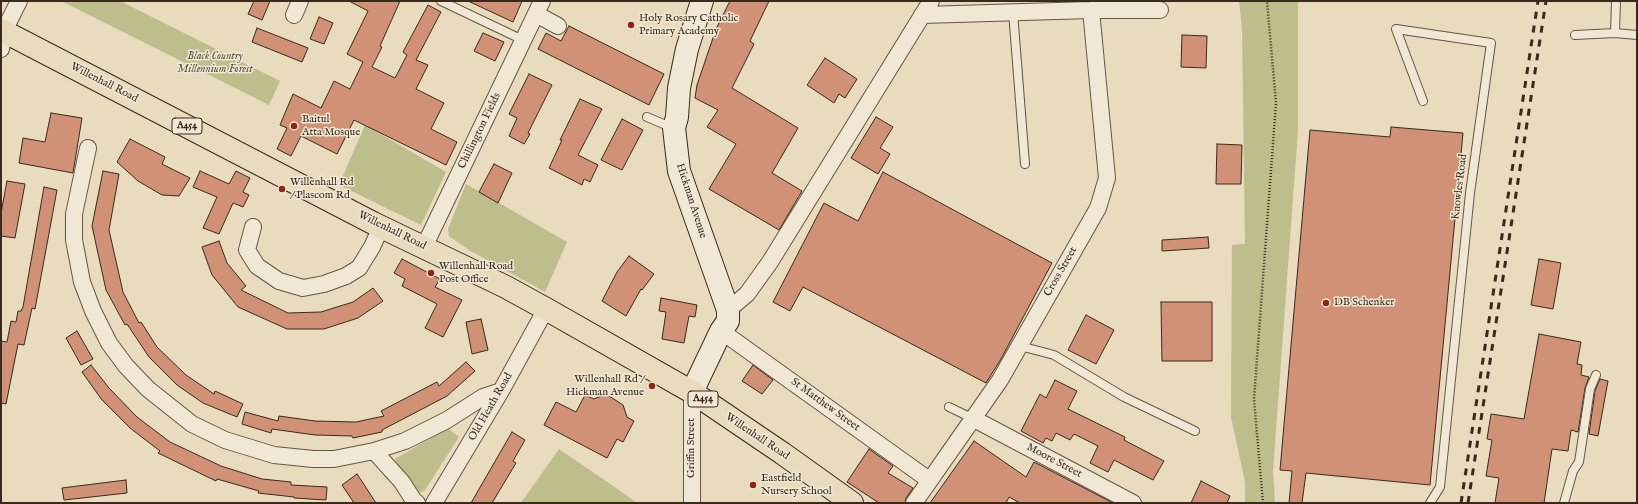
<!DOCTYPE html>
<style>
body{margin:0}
#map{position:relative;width:1638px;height:504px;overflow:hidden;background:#e8dbbe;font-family:"IM FELL English",serif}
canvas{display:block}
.frame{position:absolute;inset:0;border:2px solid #392a1d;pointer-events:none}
</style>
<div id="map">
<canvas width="1638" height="504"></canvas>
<div class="frame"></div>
</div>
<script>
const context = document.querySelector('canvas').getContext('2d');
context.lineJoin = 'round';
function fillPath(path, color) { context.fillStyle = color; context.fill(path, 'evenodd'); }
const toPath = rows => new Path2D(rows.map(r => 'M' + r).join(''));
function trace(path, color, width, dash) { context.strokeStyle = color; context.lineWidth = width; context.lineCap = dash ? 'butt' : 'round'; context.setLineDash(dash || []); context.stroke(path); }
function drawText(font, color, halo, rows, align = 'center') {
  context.font = font + ' "IM FELL English",serif'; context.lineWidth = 3; context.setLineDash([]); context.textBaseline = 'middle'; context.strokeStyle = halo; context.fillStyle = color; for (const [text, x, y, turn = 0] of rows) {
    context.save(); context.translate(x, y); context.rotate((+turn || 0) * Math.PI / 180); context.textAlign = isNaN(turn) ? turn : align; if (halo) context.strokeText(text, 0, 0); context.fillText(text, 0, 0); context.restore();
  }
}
fillPath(toPath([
 [61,1,120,1,280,81,269,105],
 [1239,1,1298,1,1298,130,1273,471,1275,503,1245,503,1245,482,1231,417,1232,245,1245,244,1242,28],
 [365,125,446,172,421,225,339,185],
 [466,184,567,242,545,292,469,250,449,236,448,229],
 [448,428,459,437,425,490,420,493,397,464,395,459],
 [559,449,616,488,637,503,521,503]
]), '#bdbe8c');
const building = toPath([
 [254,1,270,1,262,20,248,14,254,1],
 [349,1,400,1,380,46,382,47,372,67,395,78,407,55,403,52,428,5,441,12,416,60,428,65,416,89,444,103,431,129,457,142,446,165,354,120,337,154,301,136,291,156,277,149,287,128,280,125,293,94,321,108,334,81,350,89,363,62,347,54,368,11,349,1],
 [468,1,522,1,513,22,468,1],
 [730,1,769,1,750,41,754,44,732,88,798,128,772,173,802,191,779,230,709,189,736,144,707,127,718,110,695,98,697,85,716,29,730,1],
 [319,17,333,23,324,44,310,39,319,17],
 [569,26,664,74,649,105,538,49,546,33,561,41,569,26],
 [257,28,308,48,302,62,252,42,257,28],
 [483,33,504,42,495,61,474,51,483,33],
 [1182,35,1207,36,1206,68,1181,67,1182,35],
 [825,58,857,79,845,98,839,94,834,103,807,85,825,58],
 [529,74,552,85,528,133,530,134,524,144,509,136,517,118,509,114,529,74],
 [580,99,602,109,578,155,598,165,590,182,584,179,582,185,549,168,562,140,560,140,580,99],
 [51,113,82,118,73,173,19,163,23,138,45,142,51,113],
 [876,117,893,127,880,148,890,154,878,174,851,158,876,117],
 [622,119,643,130,622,170,601,160,622,119],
 [1391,127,1463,133,1430,485,1306,473,1302,503,1289,503,1292,471,1280,470,1310,130,1390,137,1391,127],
 [130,139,165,157,162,164,190,178,179,196,162,195,138,181,117,162,130,139],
 [1217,144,1242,145,1241,184,1216,184,1217,144],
 [494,164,512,173,498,203,479,192,494,164],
 [103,171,119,174,109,230,123,292,139,323,141,322,157,347,186,375,214,394,215,391,243,404,237,417,203,403,177,385,149,357,127,324,125,325,106,290,92,226,103,171],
 [200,171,229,184,236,171,250,178,243,192,249,195,243,207,233,203,219,234,203,228,217,197,193,187,200,171],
 [883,172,1052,263,1001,359,986,383,803,287,790,311,773,302,824,203,858,221,883,172],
 [7,181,25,184,15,238,1,236,1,213,7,181],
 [44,187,57,190,35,309,32,308,24,345,18,344,6,404,1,403,1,341,7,342,11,321,16,322,18,311,21,311,23,307,44,187],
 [1208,237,1209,248,1162,251,1162,240,1208,237],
 [219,241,227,263,246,286,241,290,288,313,321,312,353,302,373,288,383,301,358,318,324,329,287,329,238,307,212,275,202,247,219,241],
 [629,256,654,274,642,290,641,289,626,316,602,301,617,272,629,256],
 [402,259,440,279,435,287,462,300,443,337,425,328,437,304,402,286,405,279,394,273,402,259],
 [1539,259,1561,263,1553,309,1531,305,1539,259],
 [661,298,697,305,695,317,689,316,684,343,662,339,666,312,659,311,661,298],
 [1161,302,1212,302,1212,361,1162,361,1161,302],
 [1086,315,1114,330,1096,364,1068,350,1086,315],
 [481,319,488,350,472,354,466,322,481,319],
 [77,331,93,359,81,365,66,338,77,331],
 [1539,334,1581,342,1577,364,1582,365,1581,375,1589,377,1585,388,1578,432,1571,430,1568,451,1552,449,1544,503,1495,503,1499,478,1486,476,1492,440,1487,439,1491,414,1524,419,1539,334],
 [466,362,475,371,447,396,382,430,382,432,353,438,352,436,315,435,272,429,271,433,242,424,245,412,278,421,279,416,315,421,356,422,384,416,381,411,437,382,439,386,466,362],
 [91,365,109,388,137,417,170,442,221,466,262,479,291,482,291,485,327,487,326,500,294,498,294,497,258,493,259,491,217,479,216,481,158,453,160,451,130,428,102,400,82,372,91,365],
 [753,365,773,380,762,394,742,381,753,365],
 [1600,379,1608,381,1598,436,1589,434,1595,391,1600,379],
 [1055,380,1077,391,1068,409,1125,437,1124,440,1164,461,1153,480,1114,460,1108,472,1090,463,1098,446,1074,434,1070,440,1056,433,1052,441,1046,438,1043,443,1021,431,1040,394,1046,398,1055,380],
 [606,394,623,405,627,417,634,421,623,442,617,439,607,458,544,425,556,402,576,412,585,395,594,399,606,394],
 [512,432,525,440,513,461,516,463,492,503,471,503,512,432],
 [974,441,1026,477,1034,462,1113,503,1020,503,1009,497,1006,503,930,503,974,441],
 [869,449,893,466,888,473,913,488,906,498,905,503,879,503,847,482,869,449],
 [357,474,363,483,376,503,354,503,342,485,357,474],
 [126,480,127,493,64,500,62,488,126,480],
 [1201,481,1230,496,1227,503,1191,503,1201,481]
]);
fillPath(building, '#d09176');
trace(building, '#392a1d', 1);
const lane = toPath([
 [441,1,523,40],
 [1013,12,1025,164],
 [1615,33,1616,1],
 [1575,35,1615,33,1637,35],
 [1423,101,1396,29,1491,43,1470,193,1440,487,1430,503],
 [647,117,673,128],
 [1020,346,1054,355,1124,397,1195,431],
 [949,407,974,419],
 [1564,503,1573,471,1579,462,1590,389,1596,375]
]);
const street = toPath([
 [536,14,558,26],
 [294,15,300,1],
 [922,15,1091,10,1160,10],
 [1,49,4,31,19,1],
 [88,148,74,214,74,240,82,282,93,311,109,343,126,366,148,389,192,424,225,440,274,455,313,459,334,459,374,451,405,441,447,420,483,397,501,391],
 [253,227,247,250,257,266,279,281,303,288,324,284,346,276,359,268,372,247,381,227],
 [424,247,542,1],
 [728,310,747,294,770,262,931,1],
 [721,331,929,480],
 [974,419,1133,503],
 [374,451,402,482,414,501,417,503],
 [434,503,501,391,546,309],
 [692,503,692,392],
 [914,503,1000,380,1098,208,1107,178,1091,10]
]);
const secondary = toPath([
 [692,392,721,331,728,321,728,310,679,171,674,128,677,117,679,88,687,49,702,1]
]);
const highway = toPath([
 [1,30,373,223,506,287,546,309,692,392,782,453,852,503]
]);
trace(lane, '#655645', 10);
trace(street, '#655645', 18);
trace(secondary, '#392a1d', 24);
trace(highway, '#392a1d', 24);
trace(toPath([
 [1263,503,1254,399,1276,103,1267,1]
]), '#392a1d', 2.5, [1, 2]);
trace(lane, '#f0e8d5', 8);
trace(street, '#f0e8d5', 16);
trace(secondary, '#f0e8d5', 22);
trace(highway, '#e8dbbe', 22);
trace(toPath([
 [1461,503,1538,1],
 [1468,503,1546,1]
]), '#392a1d', 3, [7, 7]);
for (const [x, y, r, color] of [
 [631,25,4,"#8f2418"],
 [294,126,4,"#8f2418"],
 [282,189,4,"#8f2418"],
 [431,273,4,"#8f2418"],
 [1326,303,4,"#8f2418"],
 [652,386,4,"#8f2418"],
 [753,485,4,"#8f2418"]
]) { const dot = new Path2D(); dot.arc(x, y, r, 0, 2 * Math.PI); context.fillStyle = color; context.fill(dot); trace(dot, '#f0e8d5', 1.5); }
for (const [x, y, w] of [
 [187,126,30],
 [703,399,30]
]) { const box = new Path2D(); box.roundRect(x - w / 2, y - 8, w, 16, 3); context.fillStyle = '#f0e8d5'; context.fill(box); trace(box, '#392a1d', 1); }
drawText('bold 10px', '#392a1d', null, [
 ["A454",187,126],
 ["A454",703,399]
]);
drawText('11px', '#392a1d', '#f0e8d5', [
 ["Holy Rosary Catholic",639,19],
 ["Primary Academy",639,32],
 ["Baitul",302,120],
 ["Atta Mosque",302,133],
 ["Willenhall Rd",290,183],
 ["/ Plascom Rd",290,196],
 ["Willenhall Road",439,267],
 ["Post Office",439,280],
 ["DB Schenker",1334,303],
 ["Willenhall Rd /",644,380,"right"],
 ["Hickman Avenue",644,393,"right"],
 ["Eastfield",761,479],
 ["Nursery School",761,492]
], 'left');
drawText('italic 11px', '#5a4f39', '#f0e8d5', [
 ["Black Country",215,57],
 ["Millennium Forest",215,70]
]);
drawText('11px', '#392a1d', '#f0e8d5', [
 ["Willenhall Road",104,83,27],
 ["Chillington Fields",480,131,-64],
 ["Knowles Road",1460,187,-83],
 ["Hickman Avenue",691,201,72],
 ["Willenhall Road",392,231,26],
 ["Cross Street",1061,272,-60],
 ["St Matthew Street",825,405,36],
 ["Old Heath Road",491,407,-60],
 ["Willenhall Road",757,437,34],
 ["Griffin Street",692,448,-90],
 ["Moore Street",1054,461,28]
]);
</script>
